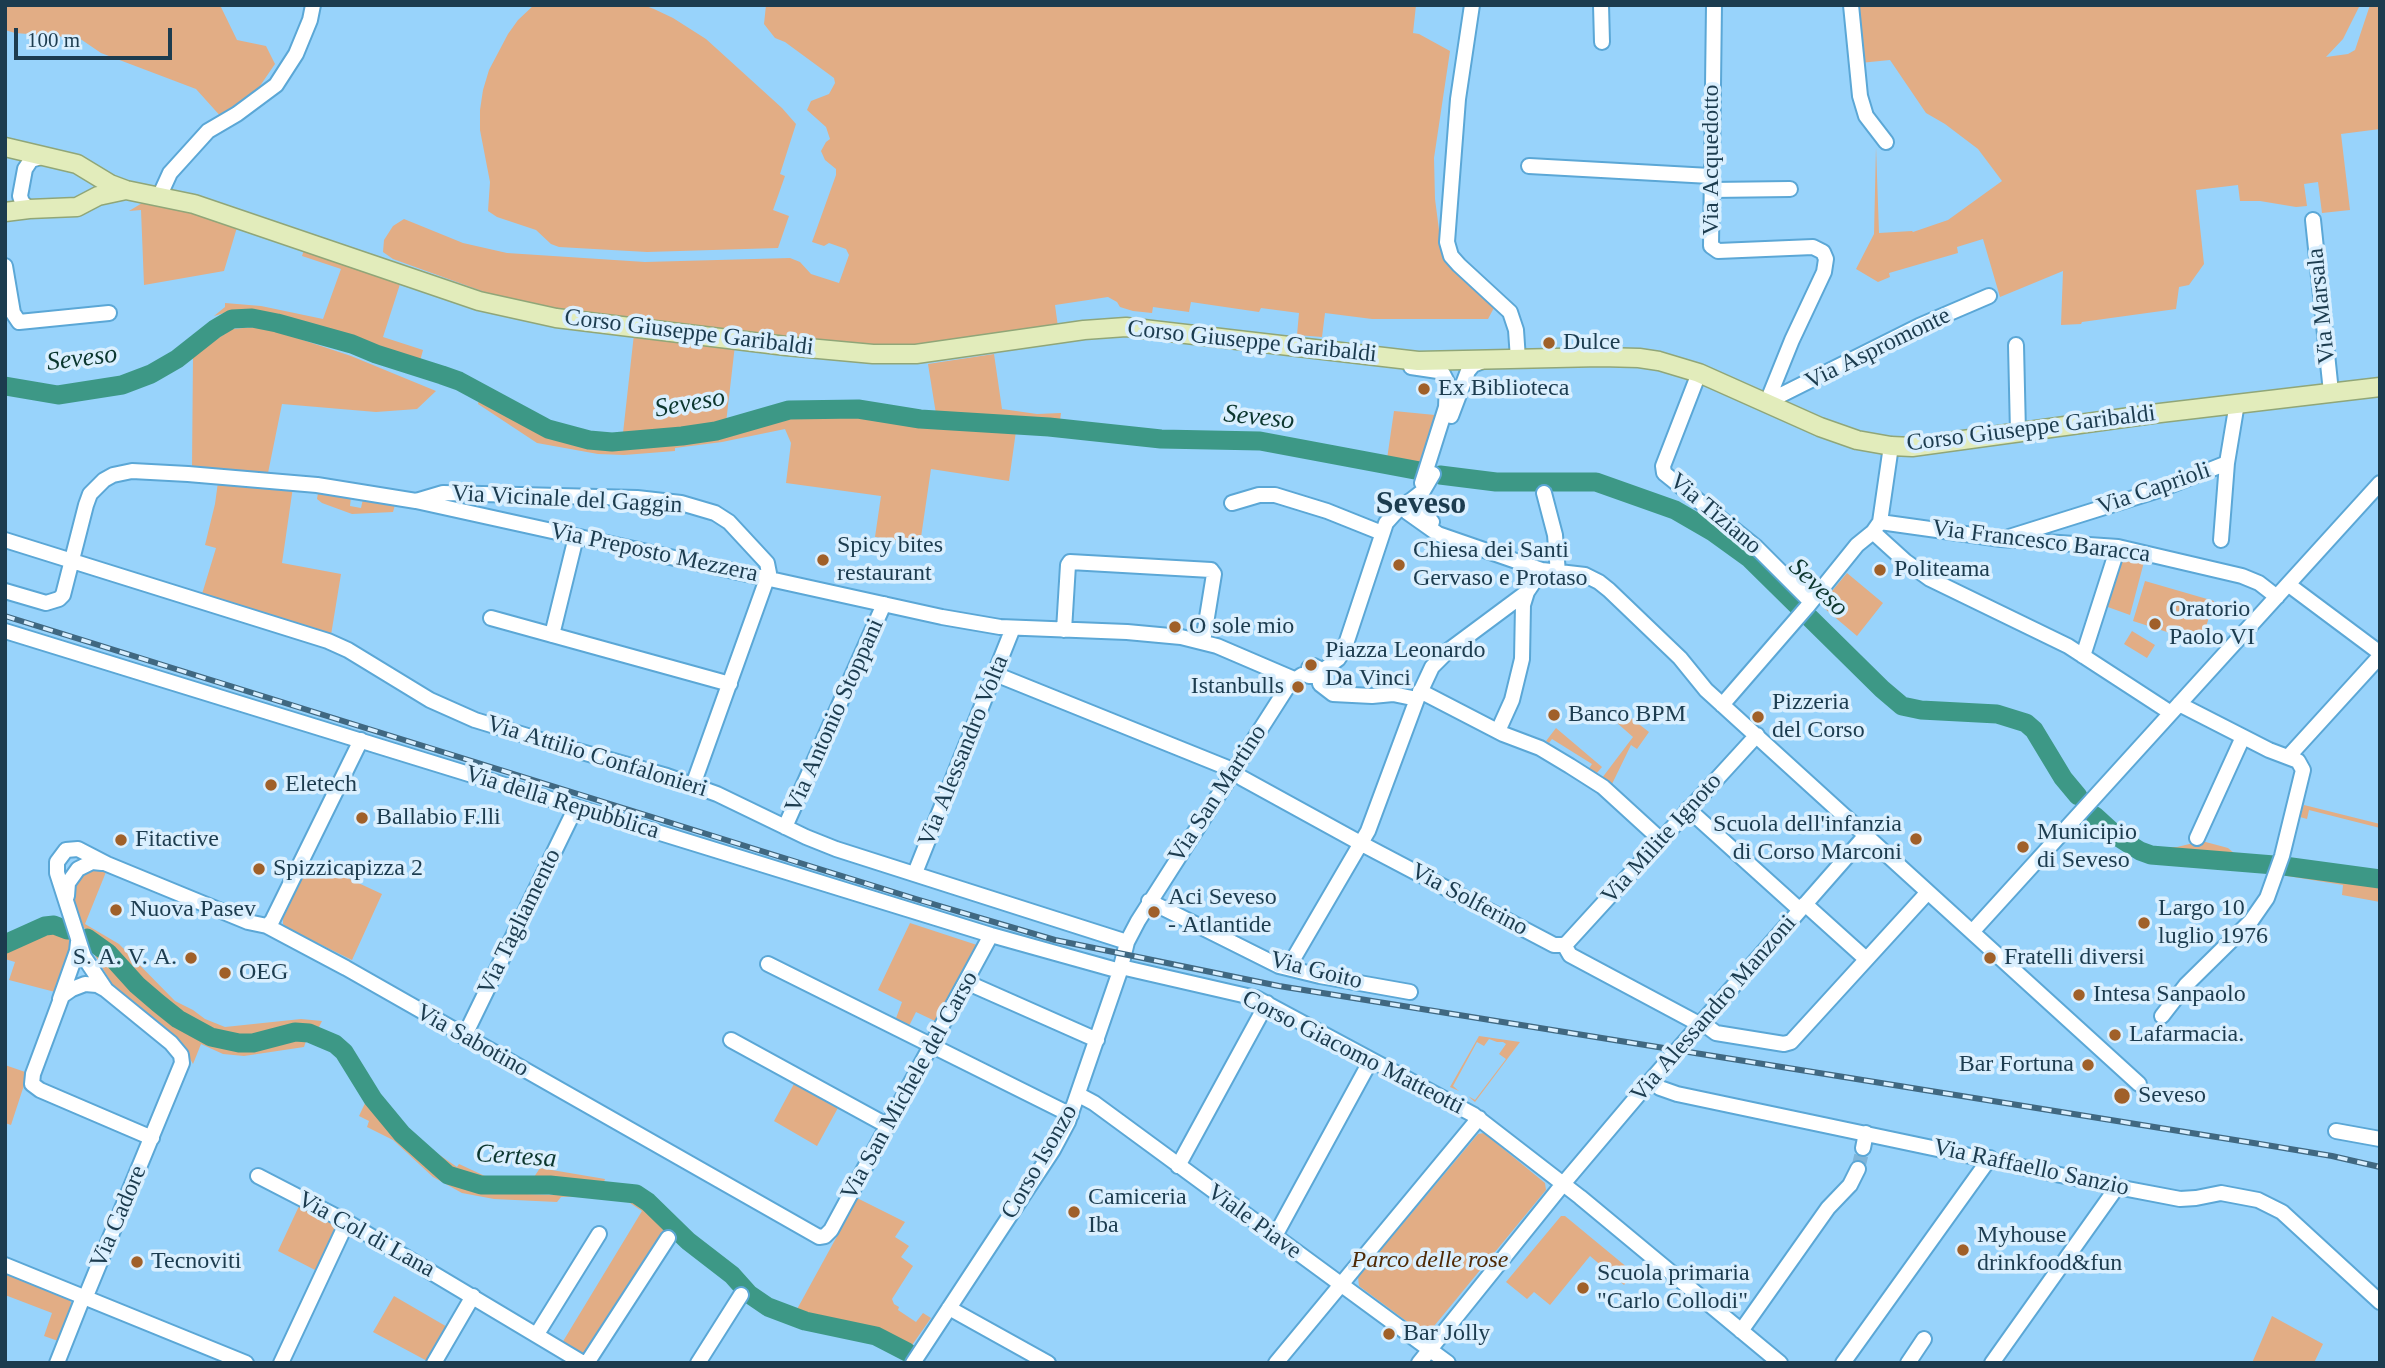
<!DOCTYPE html>
<style>
body{margin:0}
#map{position:relative;width:2385px;height:1368px;overflow:hidden;background:#98d3fb;font-family:Georgia,serif}
canvas{display:block}
.frame{position:absolute;inset:0;border:7px solid #1c3c4f;pointer-events:none}
.scale{position:absolute;left:14px;top:28px;width:158px;height:32px;box-sizing:border-box;border:4px solid #1c3c4f;border-top:0;padding-left:9px;font-size:21px;line-height:24px;white-space:nowrap;color:#1c3c4f;-webkit-text-stroke:5px #daeffe;paint-order:stroke}
</style>
<div id="map">
<canvas width="2385" height="1368"></canvas>
<div class="frame"></div>
<div class="scale">100 m</div>
</div>
<script>
const context = document.querySelector('canvas').getContext('2d');
context.lineJoin = 'round';
function fillPath(path, color) { context.fillStyle = color; context.fill(path, 'evenodd'); }
const toPath = rows => new Path2D(rows.map(r => 'M' + r).join(''));
function trace(path, color, width, dash) { context.strokeStyle = color; context.lineWidth = width; context.lineCap = dash ? 'butt' : 'round'; context.setLineDash(dash || []); context.stroke(path); }
function drawText(font, color, halo, rows, align = 'center') {
  context.font = font + ' Georgia,serif'; context.lineWidth = 7; context.setLineDash([]); context.textBaseline = 'middle'; context.strokeStyle = halo; context.fillStyle = color; for (const [text, x, y, turn = 0] of rows) {
    context.save(); context.translate(x, y); context.rotate((+turn || 0) * Math.PI / 180); context.textAlign = isNaN(turn) ? turn : align; if (halo) context.strokeText(text, 0, 0); context.fillText(text, 0, 0); context.restore();
  }
}
fillPath(toPath([
 [5,5,220,5,237,40,266,46,275,64,251,99,223,119,196,89,101,53,79,38,15,33,5,30],
 [534,5,643,5,654,9,673,18,706,39,782,108,796,124,780,174,785,176,773,210,789,216,778,248,647,252,559,247,551,244,536,230,497,217,488,211,490,182,480,130,480,110,483,90,489,70,508,34,518,20],
 [766,5,1416,5,1413,33,1419,34,1450,51,1434,158,1435,199,1442,253,1446,262,1496,304,1488,319,1372,319,1325,313,1322,337,1297,335,1299,313,1261,308,1259,312,1191,302,1189,312,1153,307,1152,313,1133,311,1120,307,1117,302,1108,297,1055,305,1058,327,930,346,859,347,554,311,490,294,393,259,383,252,384,240,393,226,404,219,463,243,507,253,645,262,790,258,800,262,811,274,839,283,849,255,846,249,829,243,824,246,812,242,836,175,836,169,825,160,821,151,826,142,830,139,826,127,807,110,811,101,829,94,835,83,834,78,785,42,775,38,764,24],
 [1857,5,2360,5,2343,39,2326,57,2348,54,2355,50,2370,5,2380,5,2380,129,2341,134,2350,210,2322,213,2318,182,2304,184,2307,206,2296,207,2260,201,2240,201,2238,185,2196,190,2204,264,2189,285,2179,287,2176,309,2082,322,2081,324,2061,325,2063,271,2000,297,1983,239,1957,247,1958,253,1889,273,1890,277,1878,282,1856,269,1874,234,1876,147,1879,233,1912,231,1913,232,1948,220,2002,181,1978,149,1945,124,1926,113,1890,60,1860,63],
 [147,200,238,224,224,271,144,285,141,210,129,211],
 [305,247,401,281,383,337,423,350,420,361,338,333,272,317,231,311,214,316,225,307,225,303,261,306,323,319,341,269,302,256],
 [255,327,279,332,351,356,436,391,417,409,376,412,282,404,268,473,192,468,193,355,232,329],
 [634,334,735,345,726,423,698,428,623,433],
 [994,354,1002,409,1037,414,1061,413,1060,421,936,414,928,364],
 [479,399,545,437,613,447,702,440,794,416,830,414,852,415,922,426,1016,431,1009,481,931,469,920,544,875,537,881,496,786,483,791,443,785,429,722,442,675,448,675,451,624,455,598,454,537,443,478,404],
 [1394,411,1435,415,1422,464,1387,459],
 [218,482,293,487,282,563,341,574,331,635,202,594,216,548,205,545,215,504],
 [318,493,351,497,350,506,361,508,363,499,395,505,393,512,352,514,322,503,317,499],
 [2121,558,2144,562,2130,615,2105,606],
 [1847,573,1883,603,1857,636,1824,608,1822,603],
 [2145,581,2214,601,2201,643,2133,621],
 [2132,631,2155,645,2147,658,2124,644],
 [1622,711,1649,732,1637,749,1631,745,1612,784,1609,784,1602,778,1633,737,1608,715,1615,719],
 [1556,728,1602,767,1596,774,1588,770,1592,764,1552,739,1549,743,1546,741],
 [2304,805,2380,824,2380,828,2309,810,2307,819,2300,817],
 [2202,841,2228,848,2235,854,2163,847,2177,847],
 [311,861,382,894,352,960,287,928,283,924,283,918],
 [91,869,106,872,85,924,119,944,175,1001,193,1010,205,1019,225,1027,301,1019,322,1021,318,1029,289,1028,255,1039,233,1040,212,1033,180,1014,143,985,106,942,84,928,75,905,75,887,80,878],
 [2282,873,2380,886,2380,902,2342,895,2343,885,2281,875],
 [910,923,977,945,935,1021,916,1012,908,1028,895,1021,902,1002,878,990],
 [44,933,63,935,70,937,71,941,70,950,55,992,9,980,15,962,5,959,5,947],
 [90,947,99,953,142,996,159,1010,191,1032,218,1045,236,1049,256,1049,288,1038,314,1042,306,1041,304,1047,244,1056,223,1054,201,1044,193,1064,179,1040,112,984],
 [1479,1036,1520,1042,1475,1102,1468,1096,1475,1100,1506,1059,1499,1054,1506,1044,1503,1042,1497,1042,1489,1039,1484,1046,1477,1042,1453,1086,1459,1091,1450,1087],
 [5,1065,28,1073,11,1125,5,1123],
 [795,1082,839,1106,817,1146,774,1121],
 [367,1099,392,1131,439,1175,453,1182,493,1193,592,1196,561,1197,557,1202,494,1199,462,1193,433,1177,393,1140,367,1127,369,1121,359,1116],
 [1484,1133,1545,1183,1546,1190,1430,1331,1421,1332,1359,1286,1358,1277,1478,1134],
 [422,1143,457,1167,459,1164,487,1177,485,1180,476,1178,452,1171],
 [540,1168,605,1179,603,1185,622,1185,640,1189,650,1194,697,1241,735,1268,755,1288,768,1298,796,1311,841,1229,839,1227,855,1197,905,1222,895,1237,909,1246,901,1257,913,1266,892,1299,894,1304,899,1307,898,1310,916,1322,923,1313,931,1318,910,1348,879,1331,783,1310,752,1292,735,1271,686,1235,650,1197,639,1191,565,1179,534,1177],
 [621,1197,640,1202,675,1234,586,1357,562,1343,642,1211],
 [300,1204,336,1222,337,1227,317,1271,278,1251],
 [1561,1216,1565,1216,1634,1273,1624,1285,1590,1256,1550,1305,1534,1292,1527,1299,1506,1282],
 [9,1271,11,1275,57,1294,67,1294,72,1305,58,1341,44,1336,52,1313,5,1295,5,1275],
 [394,1296,449,1328,429,1362,373,1332],
 [2272,1316,2323,1344,2314,1363,2252,1363]
]), '#e2ad85');
trace(toPath([
 [5,386,58,395,122,385,151,374,177,359,215,329,232,319,252,318,277,323,352,344,376,354,442,375,459,381,548,429,589,440,612,442,682,436,716,431,789,410,858,409,920,419,1049,427,1161,439,1260,441,1420,471],
 [1440,475,1496,482,1596,482,1675,510,1713,532,1749,558,1882,689,1902,706,1921,710,1997,714,2026,723,2034,730,2063,778,2078,796],
 [2095,816,2118,837,2140,851,2151,855,2274,865],
 [2284,866,2380,879],
 [87,938,108,953,137,985,158,1003,178,1019,211,1037,239,1043,253,1043,295,1032,309,1033,335,1044,344,1052,373,1099,402,1134,448,1175,481,1185,550,1185,636,1194,648,1202,688,1241,732,1275,749,1294,768,1307,805,1321,876,1336,907,1352],
 [5,944,45,926,54,925,67,930]
]), '#3d9886', 19);
trace(toPath([
 [1858,1169,1863,1148]
]), '#7fb5d9', 14, [14, 7]);
const minor = toPath([
 [1472,5,1458,99,1447,242,1451,256,1459,265,1510,312,1516,330,1518,359],
 [1601,5,1602,42],
 [1714,5,1711,246,1718,251,1813,247,1823,252,1826,259,1824,272,1792,340,1767,402],
 [1851,5,1860,96,1866,116,1886,142],
 [1529,166,1710,176],
 [1711,190,1790,189],
 [160,195,170,173,208,131,237,114,276,85,296,54,310,20,313,5],
 [29,209,22,202,20,196,25,169,31,160,41,157],
 [2313,220,2331,392],
 [5,266,13,313,19,322,109,313],
 [2016,345,2018,433],
 [1411,367,1438,371,1443,374,1447,382,1446,407,1422,483],
 [1699,373,1663,466,1664,473,1756,547,1811,602],
 [1767,402,1919,326,1989,296],
 [1451,416,1468,371,1473,365,1483,361],
 [1544,493,1555,535,1558,573],
 [416,501,443,493,637,498,681,503,715,513,729,522,767,563,769,573,693,785],
 [1232,503,1259,495,1275,495,1327,511,1382,533],
 [1880,522,2001,539,2118,547,2242,576,2259,583,2277,597],
 [1873,532,1905,561,1930,579,2068,646,2171,713],
 [2009,537,2159,490,2227,463],
 [5,540,328,641,348,650,430,700,475,720,557,745,667,776,717,794,806,837,836,849,1127,942],
 [2221,540,2227,463,2237,403],
 [1542,570,1585,575,1599,582,1609,590,1680,658,1706,690,2139,1084],
 [2289,585,2380,653],
 [5,591,46,603,59,599,63,595,86,505,90,494,104,480,113,475,132,471,188,474,317,485,416,501,942,617,1000,627,1127,632,1181,637,1217,646,1294,679],
 [491,618,730,684],
 [1064,630,1068,565,1070,562,1211,570,1214,574,1203,642],
 [5,631,991,935,1120,971],
 [552,635,576,537],
 [2083,656,2118,547],
 [995,674,1228,768,1242,778,1362,844,1554,945,1563,945,1567,943],
 [1318,674,1338,659,1344,650,1386,523,1396,512,1423,491,1433,474],
 [1317,676,1309,676,1309,668,1314,666,1318,668,1320,684,1333,694,1372,696,1393,694,1417,699],
 [1420,691,1503,734,1540,748,1570,766,1603,787,1661,840],
 [1722,705,1807,607,1857,545,1873,532,1880,522,1891,446],
 [1498,731,1512,700,1522,659,1523,605,1527,592],
 [2288,757,2380,656],
 [1688,809,1800,910],
 [785,827,884,604],
 [2197,838,2243,737],
 [915,873,1013,628],
 [67,896,68,883,78,869,92,862,102,863],
 [1149,901,1279,966,1320,976,1410,992],
 [1805,904,1866,959],
 [267,926,272,921,361,740],
 [1972,932,2380,483],
 [1567,943,1757,735],
 [1567,943,1566,948,1570,955,1699,1024],
 [768,964,1071,1115],
 [1121,967,1256,998,1474,1115,1580,1197,1780,1363],
 [1288,968,1368,831,1417,699,1432,667,1449,650,1527,592,1542,570,1438,534,1407,512,1406,504,1410,501,1416,503,1432,522],
 [966,982,1097,1040],
 [106,990,97,985,85,984,72,989,62,996,33,1074,32,1084,40,1090,152,1138],
 [60,999,77,951,78,942],
 [2162,1016,2186,985,2251,921,2267,898,2282,856,2303,770,2298,761,2269,750,2179,704],
 [1701,1022,1716,1033,1784,1044,1791,1042,1928,892],
 [464,1037,576,807],
 [731,1040,888,1126],
 [1651,1080,1660,1088,1677,1094,2117,1187,2180,1199,2196,1198,2221,1193,2258,1200,2282,1212,2380,1302],
 [1079,1095,1094,1103,1448,1363],
 [2336,1131,2380,1139],
 [1863,1148,1866,1133],
 [1178,1166,1267,1003],
 [258,1176,347,1222,583,1363],
 [1275,1236,1371,1060],
 [5,1265,246,1363],
 [86,1296,182,1063,181,1055,171,1043,106,990,84,957,57,873,57,862,66,850,78,849,107,864,248,922,267,926,346,968,819,1237,825,1236,831,1230,991,935],
 [949,1308,1048,1363],
 [1741,1331,1828,1208,1850,1185,1858,1169],
 [537,1334,599,1234],
 [57,1363,84,1295],
 [281,1363,347,1222],
 [434,1363,473,1296],
 [587,1363,668,1238],
 [698,1363,741,1295],
 [913,1363,1053,1150,1068,1122,1120,971,1127,942,1138,921,1290,683,1302,675],
 [1276,1363,1479,1118],
 [1419,1363,1563,1184,1651,1080,1866,835],
 [1843,1363,1990,1158],
 [1908,1363,1924,1339],
 [1992,1363,2117,1187]
]);
const major = toPath([
 [5,147,77,164,110,184,126,190,194,204,479,301,556,318,786,346,873,354,916,354,1084,330,1126,327,1418,361,1601,357,1639,358,1659,361,1699,373,1820,427,1857,440,1891,446,1912,447,2160,413,2380,387],
 [5,212,29,209,77,207,98,196,126,190]
]);
trace(minor, '#5ba7d6', 18);
trace(major, '#90a678', 21);
trace(minor, '#fff', 14);
trace(major, '#e2ecbb', 18);
const rail = toPath([
 [5,616,916,899,1055,940,1279,986,2266,1145,2332,1156,2380,1167]
]);
trace(rail, '#406881', 6);
trace(rail, '#daeffe', 3.5, [10]);
for (const [x, y, r, color] of [
 [1549,343,7,"#a06029"],
 [1424,389,7,"#a06029"],
 [823,560,7,"#a06029"],
 [1399,565,7,"#a06029"],
 [1880,570,7,"#a06029"],
 [2155,624,7,"#a06029"],
 [1175,627,7,"#a06029"],
 [1311,665,7,"#a06029"],
 [1298,687,7,"#a06029"],
 [1554,715,7,"#a06029"],
 [1758,717,7,"#a06029"],
 [271,785,7,"#a06029"],
 [362,818,7,"#a06029"],
 [1916,839,7,"#a06029"],
 [121,840,7,"#a06029"],
 [2023,847,7,"#a06029"],
 [259,869,7,"#a06029"],
 [116,910,7,"#a06029"],
 [1154,912,7,"#a06029"],
 [2144,923,7,"#a06029"],
 [191,958,7,"#a06029"],
 [1990,958,7,"#a06029"],
 [225,973,7,"#a06029"],
 [2079,995,7,"#a06029"],
 [2115,1035,7,"#a06029"],
 [2088,1065,7,"#a06029"],
 [2122,1096,9,"#a06029"],
 [1074,1212,7,"#a06029"],
 [1963,1250,7,"#a06029"],
 [137,1262,7,"#a06029"],
 [1583,1288,7,"#a06029"],
 [1389,1334,7,"#a06029"]
]) { const dot = new Path2D(); dot.arc(x, y, r, 0, 2 * Math.PI); context.fillStyle = color; context.fill(dot); trace(dot, '#daeffe', 2.5); }
drawText('24px', '#1c3c4f', '#daeffe', [
 ["Via Acquedotto",1712,160,-90],
 ["Via Marsala",2322,306,-96],
 ["Corso Giuseppe Garibaldi",689,333,7],
 ["Corso Giuseppe Garibaldi",1252,342,6],
 ["Via Aspromonte",1878,349,-26],
 ["Corso Giuseppe Garibaldi",2031,429,-7],
 ["Via Caprioli",2154,489,-19],
 ["Via Vicinale del Gaggin",567,500,3],
 ["Via Tiziano",1715,514,40],
 ["Via Francesco Baracca",2041,542,7],
 ["Via Preposto Mezzera",654,553,12],
 ["Via Antonio Stoppani",835,716,-66],
 ["Via Alessandro Volta",964,751,-68],
 ["Via Attilio Confalonieri",597,757,17],
 ["Via San Martino",1218,794,-57],
 ["Via della Repubblica",562,803,17],
 ["Via Milite Ignoto",1662,839,-48],
 ["Via Solferino",1469,900,28],
 ["Via Tagliamento",520,922,-64],
 ["Via Goito",1316,971,14],
 ["Via Alessandro Manzoni",1714,1009,-49],
 ["Via Sabotino",472,1041,29],
 ["Corso Giacomo Matteotti",1353,1053,27],
 ["Via San Michele del Carso",910,1086,-61],
 ["Corso Isonzo",1040,1162,-60],
 ["Via Raffaello Sanzio",2031,1168,12],
 ["Via Cadore",119,1217,-67],
 ["Viale Piave",1254,1222,36],
 ["Via Col di Lana",366,1235,29]
]);
drawText('24px', '#1c3c4f', '#daeffe', [
 ["Dulce",1563,343],
 ["Ex Biblioteca",1438,389],
 ["Spicy bites",837,546],
 ["restaurant",837,574],
 ["Chiesa dei Santi",1413,551],
 ["Gervaso e Protaso",1413,579],
 ["Politeama",1894,570],
 ["Oratorio",2169,610],
 ["Paolo VI",2169,638],
 ["O sole mio",1189,627],
 ["Piazza Leonardo",1325,651],
 ["Da Vinci",1325,679],
 ["Istanbulls",1284,687,"right"],
 ["Pizzeria",1772,703],
 ["del Corso",1772,731],
 ["Banco BPM",1568,715],
 ["Eletech",285,785],
 ["Ballabio F.lli",376,818],
 ["Scuola dell'infanzia",1902,825,"right"],
 ["di Corso Marconi",1902,853,"right"],
 ["Municipio",2037,833],
 ["di Seveso",2037,861],
 ["Fitactive",135,840],
 ["Spizzicapizza 2",273,869],
 ["Aci Seveso",1168,898],
 ["- Atlantide",1168,926],
 ["Largo 10",2158,909],
 ["luglio 1976",2158,937],
 ["Nuova Pasev",130,910],
 ["S. A. V. A.",177,958,"right"],
 ["Fratelli diversi",2004,958],
 ["OEG",239,973],
 ["Intesa Sanpaolo",2093,995],
 ["Lafarmacia.",2129,1035],
 ["Bar Fortuna",2074,1065,"right"],
 ["Seveso",2138,1096],
 ["Camiceria",1088,1198],
 ["Iba",1088,1226],
 ["Myhouse",1977,1236],
 ["drinkfood&fun",1977,1264],
 ["Tecnoviti",151,1262],
 ["Scuola primaria",1597,1274],
 ["\"Carlo Collodi\"",1597,1302],
 ["Bar Jolly",1403,1334]
], 'left');
drawText('italic 24px', '#4f2905', '#daeffe', [
 ["Parco delle rose",1430,1261]
]);
drawText('italic 26px', '#0b362e', '#daeffe', [
 ["Seveso",82,359,-7],
 ["Seveso",690,404,-10],
 ["Seveso",1259,418,6],
 ["Seveso",1818,588,44],
 ["Certesa",516,1157,4]
]);
drawText('bold 32px', '#1c3c4f', '#daeffe', [
 ["Seveso",1421,505]
]);
</script>
